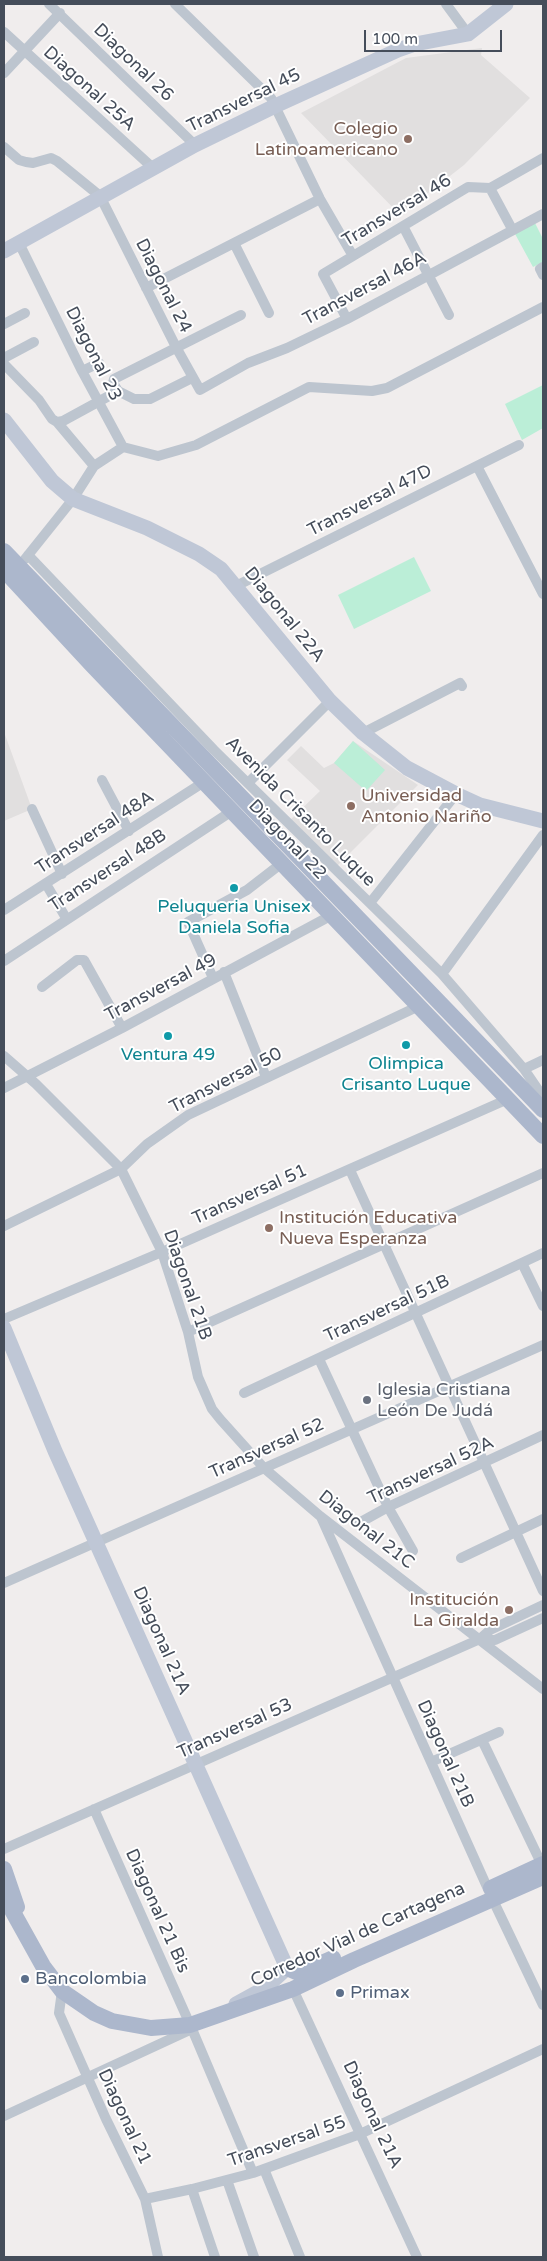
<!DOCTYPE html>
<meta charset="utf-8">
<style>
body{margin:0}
#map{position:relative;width:547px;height:2261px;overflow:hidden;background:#f0eded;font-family:"Varela Round",sans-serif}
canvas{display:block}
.frame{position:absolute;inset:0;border:5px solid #454d5a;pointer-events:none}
.scale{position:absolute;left:364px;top:30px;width:138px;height:22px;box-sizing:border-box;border:2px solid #454d5a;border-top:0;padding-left:6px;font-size:15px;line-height:18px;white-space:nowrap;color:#454d5a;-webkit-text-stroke:4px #fff;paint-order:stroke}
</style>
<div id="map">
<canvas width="547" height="2261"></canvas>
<div class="frame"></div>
<div class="scale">100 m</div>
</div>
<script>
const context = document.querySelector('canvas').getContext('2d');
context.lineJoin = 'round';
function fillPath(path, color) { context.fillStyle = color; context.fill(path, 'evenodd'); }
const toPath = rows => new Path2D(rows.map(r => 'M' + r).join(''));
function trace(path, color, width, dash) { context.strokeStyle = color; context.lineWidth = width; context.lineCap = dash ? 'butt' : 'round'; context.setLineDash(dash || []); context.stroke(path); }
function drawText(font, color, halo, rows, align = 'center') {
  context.font = font + ' "Varela Round",sans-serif'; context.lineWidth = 4; context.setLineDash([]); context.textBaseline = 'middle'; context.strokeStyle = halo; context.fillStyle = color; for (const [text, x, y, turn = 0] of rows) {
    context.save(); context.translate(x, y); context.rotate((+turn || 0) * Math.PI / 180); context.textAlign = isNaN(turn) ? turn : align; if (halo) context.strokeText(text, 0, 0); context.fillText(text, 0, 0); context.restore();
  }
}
fillPath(toPath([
 [482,48,481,55,530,98,464,165,400,215,301,113,406,58],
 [4,732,32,809,4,821],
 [353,741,418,785,335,868,289,821,320,791,287,760,301,746,324,768,334,763]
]), '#e1dfdf');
fillPath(toPath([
 [534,221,543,239,543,262,533,267,514,232],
 [543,385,543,428,522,440,505,404],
 [414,557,431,591,354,629,338,595],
 [353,741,385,770,366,791,334,763]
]), '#bbeed7');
trace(toPath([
 [49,4,195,145],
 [175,4,271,98,320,199,353,256],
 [446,4,468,34],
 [4,32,153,168],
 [4,73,60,13],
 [4,147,19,160,26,162,33,163,51,158,57,161,100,196,176,347,200,390,248,363,287,348,347,319,543,214],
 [490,188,512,229],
 [403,226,449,315],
 [19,243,82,371,123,447,158,456,196,445,309,387,372,391,387,388,543,307],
 [234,243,269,313],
 [543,267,540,269,543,275],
 [146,288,320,199],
 [347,319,323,274,468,187,490,188,543,158],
 [4,324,25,313],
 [4,358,34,342],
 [4,364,39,400,52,419,57,422,63,421,118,391,113,383,114,379,241,315],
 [82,371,99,363],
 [118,391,134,399,150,399,192,378],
 [57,422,94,466],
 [477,466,543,594],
 [28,555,214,750,442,974,524,1069,543,1097],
 [25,559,73,499,94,466,123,447],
 [236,586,519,445],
 [363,733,460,683,462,686],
 [102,780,129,831],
 [248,783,330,701],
 [32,809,62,874],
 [46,884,66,918],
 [370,903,456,794],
 [4,910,204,782],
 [4,961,232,811],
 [224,972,266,1077],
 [442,974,543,835],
 [213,978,188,922,247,890,282,863],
 [42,987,77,960,84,960,122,1028],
 [4,1056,36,1084,121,1169,162,1252,188,1332,198,1377,212,1409,220,1419,264,1468,320,1516,543,1689],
 [524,1069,543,1060],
 [4,1088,122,1028,332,915],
 [350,1170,543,1591],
 [4,1226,121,1169,147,1144,188,1115,419,1006],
 [522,1263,543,1306],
 [4,1319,162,1252,508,1099],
 [188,1332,543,1173],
 [319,1359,388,1507,413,1551],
 [244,1393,543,1253],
 [321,1517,492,1898,543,2005],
 [359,1523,388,1507,543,1435],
 [461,1558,543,1519],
 [4,1583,543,1345],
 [480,1639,495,1640,543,1618],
 [482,1740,542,1865],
 [431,1762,499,1732],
 [94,1809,192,2029,253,2173],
 [4,1849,480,1639,490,1630,543,1605],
 [293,1989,417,2257],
 [62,1991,59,2013,106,2119,145,2199,158,2257],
 [4,2116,192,2029],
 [264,2169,300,2257],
 [227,2180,254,2257],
 [192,2189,215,2257],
 [145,2199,192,2189,253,2173,360,2134,543,2049]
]), '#bdc5cf', 10);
trace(toPath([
 [4,251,195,145,275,106,398,50,415,44,468,34,506,4],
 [4,420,52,481,73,499,147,528,199,554,221,569,330,701,363,733,407,768,456,794,480,805,543,821],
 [4,1328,55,1451,287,1968,265,1988,236,2004]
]), '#bfc7d6', 15);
trace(toPath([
 [4,551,543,1110],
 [4,570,92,665,543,1136],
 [4,1869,17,1907],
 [491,1888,543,1864],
 [4,1896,43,1966,62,1991,94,2013,112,2021,151,2028,190,2025,293,1989,354,1960,543,1877],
 [287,1968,296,1972,306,1970,333,1958]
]), '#acb7cc', 16);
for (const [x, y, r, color] of [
 [408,139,5,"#8d6e63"],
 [351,806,5,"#8d6e63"],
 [234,888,5,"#0f9aa8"],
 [168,1036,5,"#0f9aa8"],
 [406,1045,5,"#0f9aa8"],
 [269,1228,5,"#8d6e63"],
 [367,1400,5,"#6b7280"],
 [509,1610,5,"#8d6e63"],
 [25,1979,5,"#5c6f8a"],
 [340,1993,5,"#5c6f8a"]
]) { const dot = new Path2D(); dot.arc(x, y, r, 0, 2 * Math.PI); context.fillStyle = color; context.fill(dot); trace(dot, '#fff', 2); }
drawText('18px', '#454d5a', '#fff', [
 ["Diagonal 26",133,63,44],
 ["Diagonal 25A",89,89,42],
 ["Transversal 45",244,101,-26],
 ["Transversal 46",397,211,-31],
 ["Diagonal 24",163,286,63],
 ["Transversal 46A",365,289,-28],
 ["Diagonal 23",93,354,63],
 ["Transversal 47D",370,501,-27],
 ["Diagonal 22A",284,615,51],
 ["Avenida Crisanto Luque",300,812,45],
 ["Transversal 48A",95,833,-33],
 ["Diagonal 22",287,840,46],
 ["Transversal 48B",108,871,-33],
 ["Transversal 49",161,988,-28],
 ["Transversal 50",226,1081,-27],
 ["Transversal 51",250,1195,-24],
 ["Diagonal 21B",187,1285,71],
 ["Transversal 51B",387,1309,-25],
 ["Transversal 52",267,1449,-24],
 ["Transversal 52A",431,1471,-25],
 ["Diagonal 21C",366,1530,38],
 ["Diagonal 21A",161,1641,66],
 ["Transversal 53",235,1729,-24],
 ["Diagonal 21B",445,1754,66],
 ["Diagonal 21 Bis",157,1911,66],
 ["Corredor Vial de Cartagena",358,1935,-24],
 ["Diagonal 21A",372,2115,65],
 ["Diagonal 21",124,2117,65],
 ["Transversal 55",287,2142,-19]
]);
drawText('18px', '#785e54', '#fff', [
 ["Colegio",398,129],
 ["Latinoamericano",398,150],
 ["Universidad",361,796,"left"],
 ["Antonio Nariño",361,817,"left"],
 ["Institución Educativa",279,1218,"left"],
 ["Nueva Esperanza",279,1239,"left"],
 ["Institución",499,1600],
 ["La Giralda",499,1621]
], 'right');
drawText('18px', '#0d838f', '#fff', [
 ["Peluqueria Unisex",234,907],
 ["Daniela Sofia",234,928],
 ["Ventura 49",168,1055],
 ["Olimpica",406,1064],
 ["Crisanto Luque",406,1085]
]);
drawText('18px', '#5b616d', '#fff', [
 ["Iglesia Cristiana",377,1390],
 ["León De Judá",377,1411]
], 'left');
drawText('18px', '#4e5e75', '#fff', [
 ["Bancolombia",35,1979],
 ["Primax",350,1993]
], 'left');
</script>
